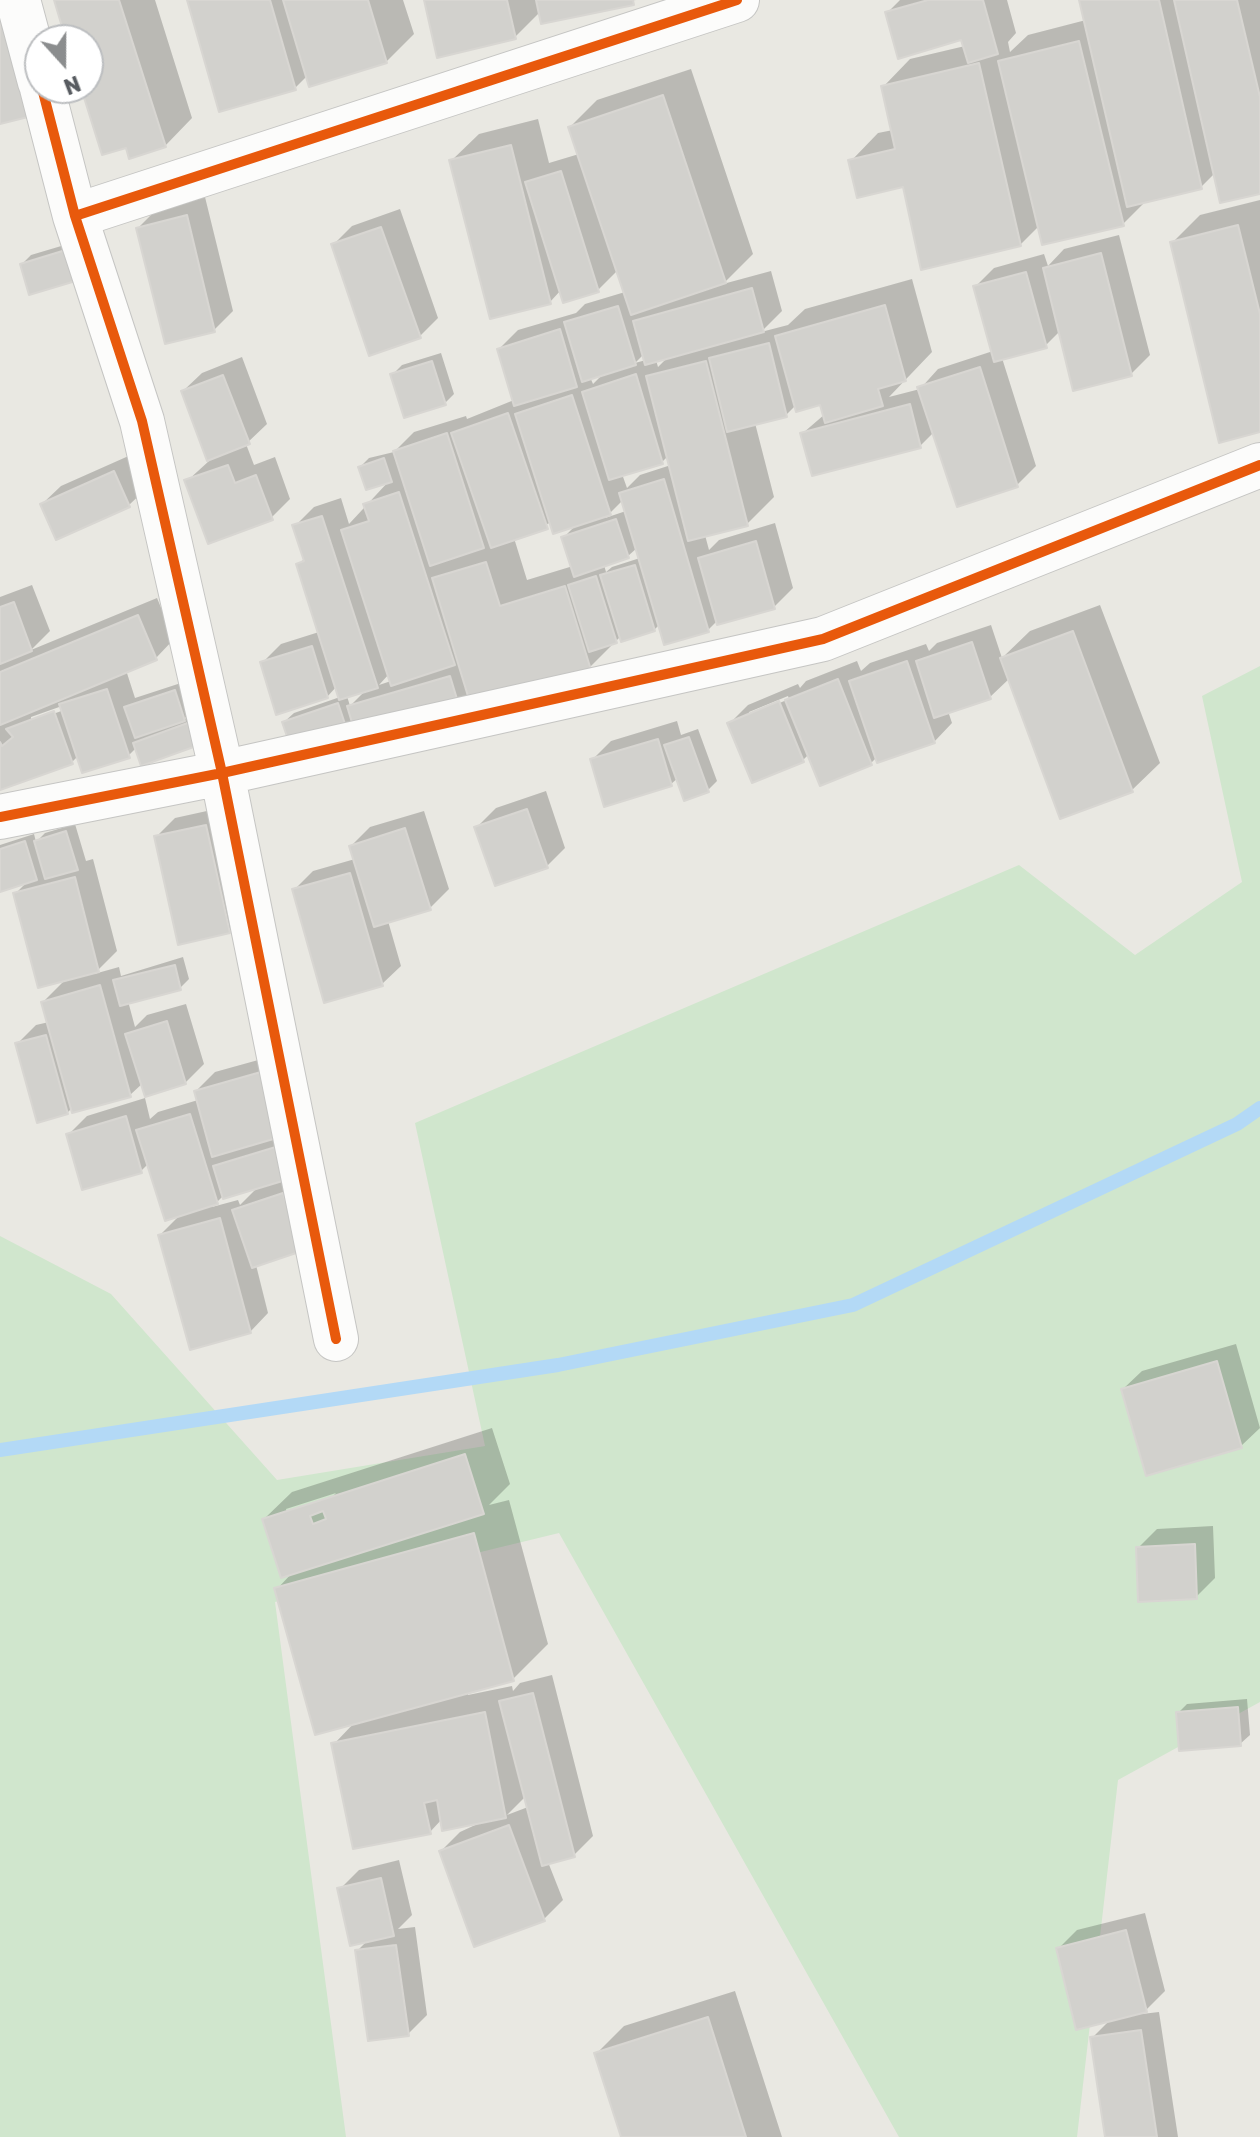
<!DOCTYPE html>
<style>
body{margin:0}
#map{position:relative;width:1260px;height:2137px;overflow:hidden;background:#e9e8e2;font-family:Rubik,sans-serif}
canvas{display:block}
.north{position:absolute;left:24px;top:24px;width:80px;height:80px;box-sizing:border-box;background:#fff;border:2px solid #bcbec0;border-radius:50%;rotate:159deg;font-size:22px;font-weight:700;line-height:32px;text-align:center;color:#585c61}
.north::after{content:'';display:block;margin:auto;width:28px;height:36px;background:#8b8d8e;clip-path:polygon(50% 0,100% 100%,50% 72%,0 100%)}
</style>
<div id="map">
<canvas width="1260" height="2137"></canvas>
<div class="north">N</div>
</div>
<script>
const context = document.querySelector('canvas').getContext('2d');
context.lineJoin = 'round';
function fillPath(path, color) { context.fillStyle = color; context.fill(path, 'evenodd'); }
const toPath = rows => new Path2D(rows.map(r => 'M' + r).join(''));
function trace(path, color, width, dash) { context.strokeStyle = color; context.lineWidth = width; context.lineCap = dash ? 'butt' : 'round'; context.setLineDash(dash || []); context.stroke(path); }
fillPath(toPath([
 [1260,666,1260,1702,1118,1780,1077,2137,899,2137,559,1533,275,1602,346,2137,0,2137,0,1236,111,1294,277,1480,485,1446,415,1123,1019,865,1135,955,1242,882,1202,696]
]), '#d0e6cd');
fillPath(toPath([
 [56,0,155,0,192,118,165,146,83,88,88,88,88,40,68,40],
 [189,0,403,0,414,34,386,62,308,75,295,88],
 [426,0,636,0,540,12,515,37],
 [900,0,1007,0,1016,33,1008,42,1010,52,1028,35,1086,20,1081,0,1260,0,1260,192,1215,173,1201,187,1147,200,1123,224,1040,225,1020,245,851,161,878,133,893,130,883,87,910,59,965,46,963,38,887,13],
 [691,69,753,254,723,284,771,271,782,311,761,332,788,325,805,309,912,279,932,352,889,397,920,389,938,369,993,351,976,286,994,268,1044,254,1048,266,1064,249,1119,235,1150,355,1131,374,1060,331,1045,346,1002,358,1036,466,1017,485,958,505,934,432,920,446,803,433,825,414,821,403,796,405,786,415,755,423,774,497,747,524,705,535,709,550,719,540,775,523,793,588,774,607,718,620,708,630,665,642,660,624,654,630,621,636,589,668,358,737,284,722,294,713,340,697,337,686,327,697,262,663,281,644,319,632,298,565,305,558,295,526,314,507,341,498,349,524,389,481,360,467,369,458,394,452,414,432,466,416,467,419,514,400,499,349,518,330,576,313,585,304,625,292,618,270,598,290,561,290,550,302,451,161,479,134,538,119,549,163,579,154,570,127,597,100],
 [644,354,646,360,635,363],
 [669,356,658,367,656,360],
 [604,373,593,384,590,377],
 [668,456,671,465,640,475,627,488,622,474,662,462],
 [623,500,626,511,605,518],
 [552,522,577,524,563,538,573,566,527,580,514,538],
 [637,548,640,558,612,567,606,572,604,565,628,556],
 [389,674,391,681,379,685],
 [366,690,350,706,347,696],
 [205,197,233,311,214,330,138,228,157,209],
 [1260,200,1260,430,1172,243,1200,215],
 [400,209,438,318,419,337,333,245,352,226],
 [78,241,31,293,22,264,31,255],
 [441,353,454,394,445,403,393,374,402,365],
 [242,357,267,424,246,444,254,465,275,457,290,499,271,518,187,481,209,461,183,391,202,373],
 [133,454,148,487,129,505,42,504,61,486],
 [32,585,50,631,31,650,157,598,174,639,156,658,126,670,135,698,184,682,193,710,184,719,213,709,221,729,137,747,128,756,78,756,72,762,0,788,0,664,4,660,0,662,0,597],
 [62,706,64,710,31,722,31,717],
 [1100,605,1160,763,1132,790,1010,678,990,697,948,711,952,723,934,742,877,757,871,763,809,754,803,760,729,724,748,705,798,684,800,688,806,681,857,661,861,671,870,663,926,644,929,651,937,643,991,625,1002,658,1030,631],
 [788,696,789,699,749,716,749,712],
 [677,721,681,735,698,729,717,781,708,790,678,778,671,784,592,760,611,741],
 [546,791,565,848,546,867,477,827,496,808],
 [225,807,248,913,229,931,156,837,175,818],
 [424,811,449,889,430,908,388,921,401,966,382,984,294,890,313,871,355,859,351,846,370,827],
 [75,824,86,861,93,859,117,951,94,974,119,967,121,976,183,957,189,979,180,988,128,1001,135,1027,147,1015,186,1004,204,1064,185,1083,143,1083,130,1095,72,1108,67,1113,17,1044,36,1025,49,1022,43,1002,67,978,16,893,29,880,0,890,0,845,34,834,36,842,45,833],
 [287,1052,301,1249,256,1265,268,1313,250,1332,160,1235,182,1213,149,1163,141,1171,68,1135,87,1116,145,1098,150,1119,158,1112,198,1100,196,1091,215,1072],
 [259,1186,240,1205,238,1200,212,1207,224,1195],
 [1236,1344,1260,1428,1241,1446,1123,1389,1142,1371],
 [492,1428,510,1484,489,1505,509,1500,548,1644,513,1679,468,1691,468,1695,512,1686,513,1691,520,1683,552,1675,593,1836,574,1855,548,1862,563,1900,544,1919,441,1851,460,1832,486,1820,442,1819,430,1832,334,1744,355,1722,277,1589,293,1572,264,1519,292,1492],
 [336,1493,330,1499,287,1513,286,1509],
 [526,1796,528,1807,507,1815],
 [1213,1526,1215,1578,1196,1597,1138,1548,1157,1529],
 [1247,1699,1250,1735,1240,1744,1178,1713,1187,1704],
 [399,1860,412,1915,398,1929,415,1927,427,2015,408,2034,357,1951,368,1940,340,1889,359,1870],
 [1145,1913,1165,1991,1142,2014,1159,2012,1178,2137,1107,2137,1092,2038,1111,2019,1058,1949,1077,1930],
 [735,1991,782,2137,623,2137,596,2054,624,2026]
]), '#0003');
trace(toPath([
 [0,1450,558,1365,853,1305,1237,1124,1260,1108]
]), '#b3d9f6', 14);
const building = toPath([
 [54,0,119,0,166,147,129,159,126,148,102,155,81,88,88,88,88,40,66,40,54,0],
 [187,0,270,0,296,90,219,112,187,0],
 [283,0,368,0,387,63,309,87,283,0],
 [424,0,507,0,516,39,437,58,424,0],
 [536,0,633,0,634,5,541,24,536,0],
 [928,0,983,0,998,54,968,63,961,40,898,59,885,12,928,0],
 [1079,0,1159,0,1202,189,1127,207,1079,0],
 [1174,0,1237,0,1260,97,1260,194,1220,203,1174,0],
 [0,1,28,117,0,124,0,1],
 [1079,41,1124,226,1042,245,998,61,1079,41],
 [979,63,1021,246,921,270,903,187,857,198,848,160,895,149,881,86,979,63],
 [663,95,726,283,631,315,568,127,663,95],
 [511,145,551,304,490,319,449,160,511,145],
 [561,171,599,292,563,303,525,182,561,171],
 [187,215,215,332,165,344,136,228,187,215],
 [1238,225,1260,314,1260,432,1219,443,1170,242,1238,225],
 [381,227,421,338,369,356,331,244,381,227],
 [69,249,79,280,29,295,20,264,69,249],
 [1101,253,1132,376,1073,391,1043,268,1101,253],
 [1026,272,1047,348,994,362,973,286,1026,272],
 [752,288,764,332,645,365,633,321,752,288],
 [885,305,906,381,878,389,883,406,825,423,820,405,796,412,775,336,885,305],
 [618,306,636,365,582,382,564,322,618,306],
 [560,329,577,387,514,406,497,349,560,329],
 [769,343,787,417,727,432,709,358,769,343],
 [432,361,446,405,404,418,390,374,432,361],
 [706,361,748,526,688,541,646,376,706,361],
 [980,367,1018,487,957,507,917,387,980,367],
 [636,374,663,464,609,480,582,392,636,374],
 [223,375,250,444,207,461,181,391,223,375],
 [572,395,611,515,553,534,515,414,572,395],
 [910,404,921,448,812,476,800,433,910,404],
 [508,413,548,529,491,548,451,433,508,413],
 [447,433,484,548,430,566,393,451,447,433],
 [384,458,392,482,366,490,358,467,384,458],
 [228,465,235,483,256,475,273,520,208,544,184,480,228,465],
 [114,471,130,507,56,540,40,504,114,471],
 [664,479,709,632,664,645,619,493,664,479],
 [399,492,455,665,391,686,341,530,369,521,363,504,399,492],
 [322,516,378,688,339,700,296,564,304,561,292,525,322,516],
 [616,519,629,558,574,577,561,537,616,519],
 [756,541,775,609,717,625,698,558,756,541],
 [486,562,500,606,565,586,591,670,471,706,432,578,486,562],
 [635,565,655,631,621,642,600,575,635,565],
 [596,576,617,643,589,652,568,585,596,576],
 [14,602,32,651,0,664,0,607,14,602],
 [138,615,157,660,0,725,0,672,138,615],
 [1073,631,1133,792,1060,819,1000,658,1073,631],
 [972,642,991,699,934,718,916,661,972,642],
 [312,646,328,698,276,715,260,662,312,646],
 [907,661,935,743,877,763,849,681,907,661],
 [450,676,460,709,357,739,347,706,450,676],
 [838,679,872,765,820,786,785,700,838,679],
 [107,689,130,758,82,773,59,704,107,689],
 [175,690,185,721,135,738,124,707,175,690],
 [779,701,804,762,752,783,727,723,779,701],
 [338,703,349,736,293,754,282,722,338,703],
 [54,711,73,764,0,790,0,742,2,746,13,737,6,729,54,711],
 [204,717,213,740,141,766,133,743,204,717],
 [689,737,709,792,684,801,664,745,689,737],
 [658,739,672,786,604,807,590,759,658,739],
 [527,809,548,868,495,886,474,827,527,809],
 [206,825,230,933,178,945,154,836,206,825],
 [405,828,431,910,374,927,349,846,405,828],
 [66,831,78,870,45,879,34,841,66,831],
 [25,841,37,880,0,892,0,849,25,841],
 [350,873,383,986,324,1003,292,889,350,873],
 [75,877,99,972,38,988,13,893,75,877],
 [175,965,181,990,120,1006,113,980,175,965],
 [100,985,131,1097,72,1113,41,1002,100,985],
 [167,1021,186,1084,145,1097,125,1034,167,1021],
 [46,1035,68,1114,37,1123,15,1043,46,1035],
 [268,1070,287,1135,212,1157,194,1091,268,1070],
 [190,1114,218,1204,165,1221,136,1130,190,1114],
 [126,1116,142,1173,82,1190,66,1134,126,1116],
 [289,1143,299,1176,223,1199,213,1166,289,1143],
 [283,1193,302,1251,252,1268,232,1210,283,1193],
 [220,1218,251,1333,190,1350,158,1235,220,1218],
 [1217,1361,1242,1448,1146,1476,1121,1389,1217,1361],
 [465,1454,484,1514,281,1578,262,1519,465,1454],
 [323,1511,326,1519,313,1524,310,1516,323,1511],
 [474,1533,514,1681,315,1735,274,1588,474,1533],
 [1195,1544,1197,1599,1138,1602,1136,1547,1195,1544],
 [533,1693,575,1857,542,1866,499,1701,533,1693],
 [1238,1707,1241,1746,1179,1751,1176,1712,1238,1707],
 [485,1712,506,1818,442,1831,437,1800,424,1803,431,1834,353,1849,331,1743,485,1712],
 [509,1825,545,1921,474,1947,439,1851,509,1825],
 [381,1878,394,1936,350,1946,337,1888,381,1878],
 [1126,1930,1147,2012,1076,2030,1056,1948,1126,1930],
 [396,1945,409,2036,368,2041,355,1950,396,1945],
 [708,2017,746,2137,621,2137,594,2053,708,2017],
 [1141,2030,1157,2137,1105,2137,1090,2037,1141,2030]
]);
fillPath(building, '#d2d1cd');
trace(building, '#d8d6d2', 2);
const minor = toPath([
 [18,0,40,82],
 [42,88,75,216,142,421,222,773,336,1339],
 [75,216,737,0],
 [0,817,222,773,823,639,1260,465]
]);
trace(minor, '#c5c5c3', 46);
trace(minor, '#fcfcfb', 44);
trace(toPath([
 [42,88,75,216,142,421,222,773,336,1339],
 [75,216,737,0],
 [0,817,222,773,823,639,1260,465]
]), '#e8590c', 10);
</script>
